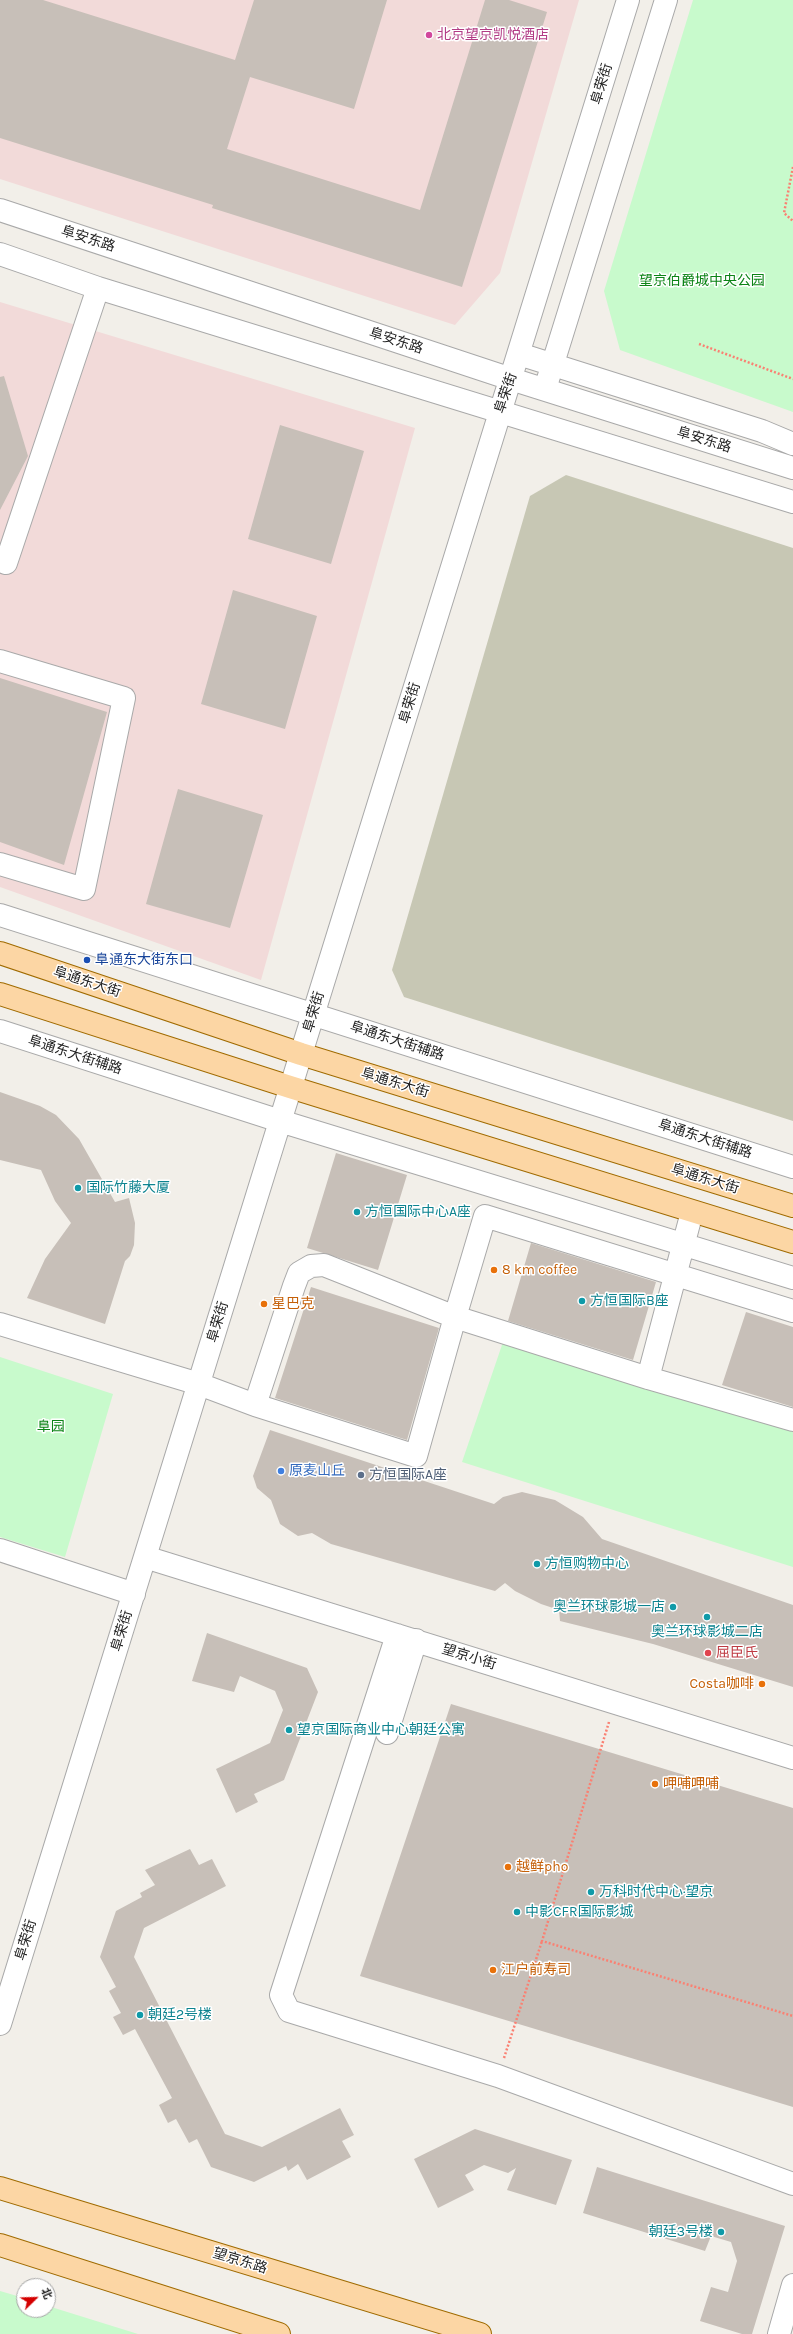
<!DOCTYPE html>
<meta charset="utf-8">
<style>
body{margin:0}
#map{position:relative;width:793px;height:2334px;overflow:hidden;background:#f2efe9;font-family:Karla,"Noto Sans SC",sans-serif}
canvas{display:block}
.north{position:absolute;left:16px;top:2278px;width:40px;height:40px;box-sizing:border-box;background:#fff;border:1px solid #a7a7a7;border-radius:50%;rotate:67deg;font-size:11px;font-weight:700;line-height:16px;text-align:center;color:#222}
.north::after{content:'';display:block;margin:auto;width:14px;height:18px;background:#d40000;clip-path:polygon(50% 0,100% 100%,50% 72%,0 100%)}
</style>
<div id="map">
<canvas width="793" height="2334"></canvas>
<div class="north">北</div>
</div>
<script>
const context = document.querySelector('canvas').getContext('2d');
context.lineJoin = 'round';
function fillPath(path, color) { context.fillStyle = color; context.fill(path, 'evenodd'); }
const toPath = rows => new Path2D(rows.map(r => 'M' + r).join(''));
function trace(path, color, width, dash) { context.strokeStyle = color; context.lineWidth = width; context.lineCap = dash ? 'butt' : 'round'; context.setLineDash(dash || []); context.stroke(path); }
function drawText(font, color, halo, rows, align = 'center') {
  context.font = font + ' Karla,"Noto Sans SC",sans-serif'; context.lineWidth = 3; context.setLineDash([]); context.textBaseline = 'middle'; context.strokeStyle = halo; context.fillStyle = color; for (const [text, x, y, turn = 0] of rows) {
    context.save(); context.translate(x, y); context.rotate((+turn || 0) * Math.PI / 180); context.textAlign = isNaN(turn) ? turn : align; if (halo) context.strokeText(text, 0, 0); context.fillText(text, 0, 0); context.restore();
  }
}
fillPath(toPath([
 [0,0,579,0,500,273,455,325,0,179],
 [0,302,415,428,261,980,0,887]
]), '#f2dad9');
fillPath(toPath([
 [566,475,793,548,793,1121,404,997,392,970,530,496]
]), '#c7c7b4');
fillPath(toPath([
 [693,0,793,0,793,412,620,350,604,291],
 [503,1342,793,1431,793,1567,462,1462],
 [0,1357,113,1394,65,1557,0,1537],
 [0,2291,24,2298,24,2310,48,2310,48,2306,138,2334,0,2334]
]), '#c8facc');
fillPath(toPath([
 [0,0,43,0,235,60,254,0,387,0,354,109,250,77,227,149,420,210,485,0,509,0,547,12,462,287,212,208,213,205,0,138],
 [4,376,28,456,0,510,0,377],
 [280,425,364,451,331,564,248,539],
 [233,590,317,616,285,729,201,704],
 [0,678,107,712,64,865,0,842],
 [178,789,263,815,230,928,146,904],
 [0,1092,40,1106,56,1115,79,1139,115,1202,129,1198,135,1223,134,1245,130,1256,125,1261,105,1324,27,1298,45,1259,71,1223,55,1201,41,1170,0,1160],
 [336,1153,407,1175,378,1270,307,1248],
 [531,1243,656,1282,633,1360,508,1321],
 [311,1287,439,1328,407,1440,275,1398],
 [746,1312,793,1327,793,1407,722,1385],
 [270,1430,494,1504,503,1497,522,1492,555,1500,583,1517,602,1539,793,1605,793,1687,653,1644,560,1621,559,1610,541,1604,515,1591,505,1583,495,1591,331,1544,312,1533,298,1536,280,1524,271,1500,257,1488,253,1476],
 [207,1633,307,1668,318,1692,284,1780,254,1794,258,1802,236,1813,216,1769,270,1743,283,1710,275,1691,240,1676,234,1692,192,1681],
 [451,1704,793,1808,793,2107,360,1976],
 [190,1849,199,1865,212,1859,226,1886,144,1928,134,1957,225,2134,262,2147,340,2108,354,2135,342,2141,351,2157,307,2180,298,2164,288,2171,286,2166,254,2182,211,2167,197,2139,189,2143,176,2119,168,2123,159,2105,172,2098,135,2029,123,2035,113,2017,121,2013,109,1991,116,1987,100,1957,116,1911,142,1897,140,1893,155,1885,145,1870],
 [475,2129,572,2160,556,2205,507,2190,516,2168,508,2173,484,2165,465,2175,474,2190,438,2208,414,2159],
 [597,2167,785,2226,752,2334,742,2334,700,2321,711,2287,728,2292,737,2261,731,2242,711,2236,705,2251,583,2213]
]), '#c7bfb8');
const minor = toPath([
 [0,210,511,379,793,468],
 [0,254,98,288,793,502],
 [519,354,762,431,793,444],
 [545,389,666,0],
 [0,561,6,563,98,288],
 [0,661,124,698,84,889,0,864],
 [0,915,793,1167],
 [0,1031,280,1121,793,1278],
 [793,1311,485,1216,455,1317,648,1378,793,1420],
 [0,1324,199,1384,255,1405,294,1286,299,1273,311,1266,324,1265,455,1317,416,1456,255,1405],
 [648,1378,692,1212],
 [0,1550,134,1594],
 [145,1557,793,1758],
 [397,1635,281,1995,289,2011,498,2076,793,2184],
 [387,1733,416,1640],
 [0,2024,628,0],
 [779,2334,793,2285]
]);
const major = toPath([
 [0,953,301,1054,793,1206],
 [0,994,290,1087,793,1242],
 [0,2188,480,2334],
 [0,2245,279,2334]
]);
trace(minor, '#a9a9a9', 24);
trace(major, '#a06b00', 24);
trace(toPath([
 [793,167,784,213,793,221],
 [699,344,793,379],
 [609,1722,542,1941,793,2016],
 [504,2058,542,1941]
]), '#fa8072', 2.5, [2, 2]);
trace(minor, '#fff', 22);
trace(major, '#fcd6a4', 22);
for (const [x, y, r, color] of [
 [429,35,4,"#d1479c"],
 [87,960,4,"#1a4fb4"],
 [78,1188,4,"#0f9aa8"],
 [357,1212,4,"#0f9aa8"],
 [494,1270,4,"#e8710a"],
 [582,1301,4,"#0f9aa8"],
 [264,1304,4,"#e8710a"],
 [281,1471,4,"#3f7fe0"],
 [361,1475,4,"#5c6f8a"],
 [537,1564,4,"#0f9aa8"],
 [673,1607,4,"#0f9aa8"],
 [707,1617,4,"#0f9aa8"],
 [708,1653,4,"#e0444e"],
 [762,1684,4,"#e8710a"],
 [289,1730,4,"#0f9aa8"],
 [655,1784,4,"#e8710a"],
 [508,1867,4,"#e8710a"],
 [591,1892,4,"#0f9aa8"],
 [517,1912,4,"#0f9aa8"],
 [493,1970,4,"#e8710a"],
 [140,2015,4,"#0f9aa8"],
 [721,2232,4,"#0f9aa8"]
]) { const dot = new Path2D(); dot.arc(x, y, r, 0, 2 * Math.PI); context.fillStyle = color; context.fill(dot); trace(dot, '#fff', 1.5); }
drawText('14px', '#b23c85', '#fff', [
 ["北京望京凯悦酒店",437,35]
], 'left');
drawText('14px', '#222', '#fff', [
 ["阜荣街",602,84,-73],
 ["阜安东路",88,239,18],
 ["阜安东路",396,341,18],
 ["阜荣街",506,393,-71],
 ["阜安东路",704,440,17],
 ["阜荣街",410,703,-73],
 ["阜通东大街",87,982,18],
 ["阜荣街",314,1012,-73],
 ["阜通东大街辅路",397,1041,18],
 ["阜通东大街辅路",75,1055,18],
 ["阜通东大街",395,1083,17],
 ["阜通东大街辅路",705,1139,18],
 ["阜通东大街",705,1179,17],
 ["阜荣街",218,1322,-73],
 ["阜荣街",122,1631,-73],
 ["望京小街",469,1657,17],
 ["阜荣街",26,1940,-73],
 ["望京东路",240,2261,17]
]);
drawText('14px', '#0c8416', '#fff', [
 ["望京伯爵城中央公园",702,281],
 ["阜园",51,1427]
]);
drawText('14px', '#164399', '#fff', [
 ["阜通东大街东口",95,960]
], 'left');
drawText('14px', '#0d838f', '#fff', [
 ["国际竹藤大厦",86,1188],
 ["方恒国际中心A座",365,1212],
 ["方恒国际B座",590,1301],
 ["方恒购物中心",545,1564],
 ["奥兰环球影城一店",665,1607,"right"],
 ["奥兰环球影城二店",707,1632,"center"],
 ["望京国际商业中心朝廷公寓",297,1730],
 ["万科时代中心·望京",599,1892],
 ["中影CFR国际影城",525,1912],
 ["朝廷2号楼",148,2015],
 ["朝廷3号楼",713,2232,"right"]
], 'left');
drawText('14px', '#c56008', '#fff', [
 ["8 km coffee",502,1270],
 ["星巴克",272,1304],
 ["Costa咖啡",754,1684,"right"],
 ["呷哺呷哺",663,1784],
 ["越鲜pho",516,1867],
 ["江户前寿司",501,1970]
], 'left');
drawText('14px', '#366cbe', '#fff', [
 ["原麦山丘",289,1471]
], 'left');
drawText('14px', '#4e5e75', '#fff', [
 ["方恒国际A座",369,1475]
], 'left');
drawText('14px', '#be3a42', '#fff', [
 ["屈臣氏",716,1653]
], 'left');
</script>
